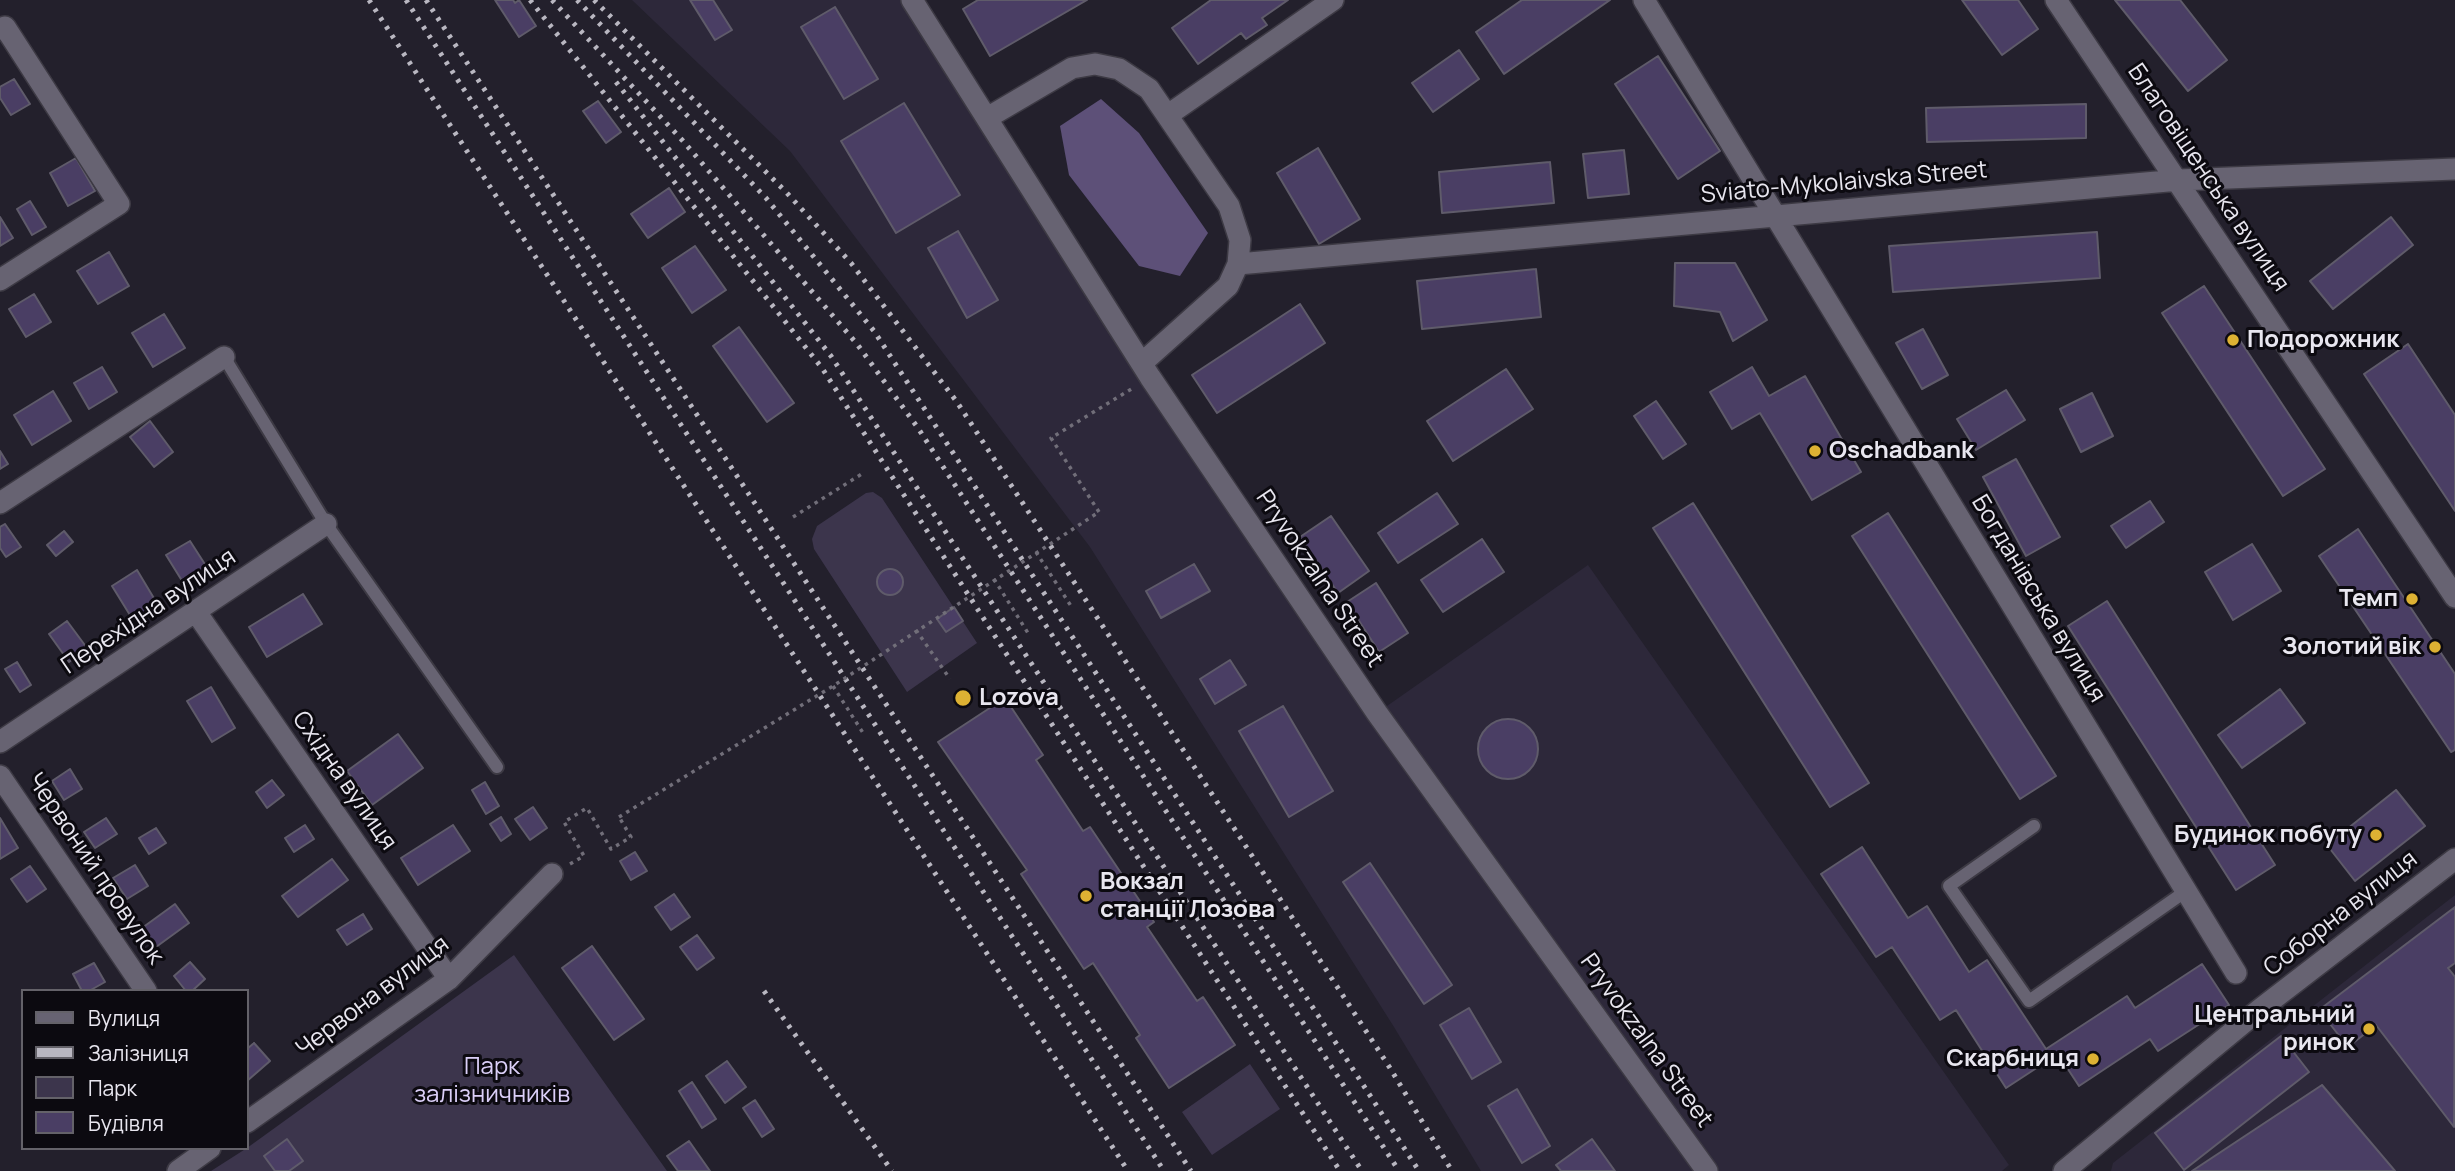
<!DOCTYPE html>
<meta charset="utf-8">
<style>
body{margin:0}
#map{position:relative;width:2455px;height:1171px;overflow:hidden;background:#23202c;font-family:Manrope,sans-serif}
canvas{display:block}
.legend{position:absolute;left:21px;top:989px;width:228px;height:161px;box-sizing:border-box;background:#0c0a10;border:2px solid #646269;margin:0;padding:9px 12px;list-style:none;font-size:21px;color:#e8e6ef}
.legend li{display:flex;align-items:center;gap:14px;height:35px}
.legend b{width:35px;border:2px solid #646269}
</style>
<div id="map">
<canvas width="2455" height="1171"></canvas>
<ul class="legend">
<li><b style="height:9px;background:#676372"></b>Вулиця</li>
<li><b style="height:9px;background:#b9b7c1"></b>Залізниця</li>
<li><b style="height:19px;background:#3c354c"></b>Парк</li>
<li><b style="height:19px;background:#4a3e64"></b>Будівля</li>
</ul>
</div>
<script>
const context = document.querySelector('canvas').getContext('2d');
context.lineJoin = 'round';
function fillPath(path, color) { context.fillStyle = color; context.fill(path, 'evenodd'); }
const toPath = rows => new Path2D(rows.map(r => 'M' + r).join(''));
function trace(path, color, width, dash) { context.strokeStyle = color; context.lineWidth = width; context.lineCap = dash ? 'butt' : 'round'; context.setLineDash(dash || []); context.stroke(path); }
function drawText(font, color, halo, rows, align = 'center') {
  context.font = font + ' Manrope,sans-serif'; context.lineWidth = 6; context.setLineDash([]); context.textBaseline = 'middle'; context.strokeStyle = halo; context.fillStyle = color; for (const [text, x, y, turn = 0] of rows) {
    context.save(); context.translate(x, y); context.rotate((+turn || 0) * Math.PI / 180); context.textAlign = isNaN(turn) ? turn : align; if (halo) context.strokeText(text, 0, 0); context.fillText(text, 0, 0); context.restore();
  }
}
fillPath(toPath([
 [632,0,912,0,1377,713,1588,565,2009,1165,2002,1171,1481,1171,1394,1027,1090,547,790,151],
 [2455,895,2455,1171,2111,1171,2113,1163]
]), '#2d283a');
fillPath(toPath([
 [873,492,882,498,977,643,907,692,814,549,812,539,817,526,866,493],
 [514,955,667,1171,211,1171,247,1148],
 [1250,1064,1280,1109,1212,1155,1182,1112]
]), '#3c354c');
fillPath(toPath([
 [1101,99,1139,133,1208,233,1180,276,1139,266,1069,175,1060,126]
]), '#5d5078');
const building = toPath([
 [495,0,513,0,515,3,519,0,536,26,519,37,495,0],
 [690,0,713,0,732,30,715,40,690,0],
 [978,0,1087,0,990,56,963,9,978,0],
 [1211,0,1288,0,1262,18,1267,25,1246,39,1241,33,1198,64,1172,28,1211,0],
 [1522,0,1610,0,1504,74,1476,32,1522,0],
 [1962,0,2018,0,2038,29,2002,55,1962,0],
 [2115,0,2180,0,2227,60,2188,91,2115,0],
 [835,7,878,79,844,99,801,27,835,7],
 [1459,50,1479,79,1433,112,1412,83,1459,50],
 [1658,56,1720,151,1678,179,1615,84,1658,56],
 [14,79,30,104,11,115,0,98,0,87,14,79],
 [598,101,621,132,606,143,583,111,598,101],
 [904,103,960,195,896,233,841,141,904,103],
 [2086,104,2086,138,1927,142,1926,108,2086,104],
 [1318,148,1360,219,1319,244,1277,173,1318,148],
 [1624,150,1629,194,1588,198,1583,154,1624,150],
 [76,158,95,191,68,206,50,173,76,158],
 [1550,162,1554,203,1442,213,1439,172,1550,162],
 [669,188,685,212,648,238,631,214,669,188],
 [30,201,46,227,32,235,17,209,30,201],
 [0,217,13,238,0,246,0,217],
 [2391,217,2413,245,2333,309,2310,281,2391,217],
 [958,231,998,300,967,318,928,248,958,231],
 [2097,232,2100,278,1893,292,1889,246,2097,232],
 [695,246,726,290,692,313,662,268,695,246],
 [109,252,129,286,98,304,77,271,109,252],
 [1675,263,1735,263,1767,320,1733,341,1720,312,1674,306,1675,263],
 [1536,269,1541,317,1422,329,1417,281,1536,269],
 [2204,286,2325,469,2283,496,2162,313,2204,286],
 [34,294,51,322,26,337,9,309,34,294],
 [1300,304,1325,343,1217,413,1192,375,1300,304],
 [164,314,185,348,153,367,132,333,164,314],
 [739,327,794,403,767,422,713,346,739,327],
 [1923,329,1948,375,1922,389,1896,343,1923,329],
 [2408,344,2455,415,2455,511,2364,374,2408,344],
 [102,367,117,392,89,409,74,383,102,367],
 [1752,367,1769,396,1805,376,1861,472,1812,500,1760,413,1732,429,1710,392,1752,367],
 [1506,369,1533,409,1453,461,1427,421,1506,369],
 [2006,390,2025,420,1976,450,1957,419,2006,390],
 [53,391,71,421,32,445,14,415,53,391],
 [2092,393,2113,436,2081,452,2060,409,2092,393],
 [1656,401,1686,444,1663,459,1634,416,1656,401],
 [150,421,173,452,154,467,130,437,150,421],
 [0,451,8,464,0,469,0,451],
 [2016,459,2060,537,2026,556,1983,477,2016,459],
 [1437,493,1458,524,1398,563,1378,533,1437,493],
 [2150,501,2164,522,2126,548,2111,526,2150,501],
 [1693,503,1869,783,1830,807,1653,528,1693,503],
 [1888,513,2056,776,2020,799,1852,536,1888,513],
 [1331,516,1369,571,1338,593,1300,537,1331,516],
 [5,524,21,547,6,557,0,548,0,527,5,524],
 [2358,529,2455,674,2455,750,2451,752,2319,556,2358,529],
 [64,531,73,542,56,556,47,545,64,531],
 [1482,539,1504,572,1443,612,1421,580,1482,539],
 [190,541,208,569,184,584,166,555,190,541],
 [2252,544,2281,591,2233,620,2205,572,2252,544],
 [1194,564,1210,591,1161,618,1146,591,1194,564],
 '877 582a13 13 0 1 1 26 0a13 13 0 1 1-26 0Z',
 [137,570,158,605,133,620,112,586,137,570],
 [1376,583,1408,633,1379,652,1347,602,1376,583],
 [303,594,322,624,267,657,249,627,303,594],
 [2107,601,2275,865,2236,890,2068,626,2107,601],
 [954,607,963,621,946,632,937,619,954,607],
 [67,621,87,648,69,662,49,634,67,621],
 [1230,660,1246,685,1215,704,1200,679,1230,660],
 [17,662,31,685,20,692,5,669,17,662],
 [211,687,235,728,212,742,187,701,211,687],
 [2280,689,2305,723,2242,768,2218,735,2280,689],
 [1005,698,1043,755,1036,760,1083,831,1090,827,1154,922,1147,927,1197,1001,1203,997,1235,1045,1169,1088,1136,1038,1140,1035,1093,963,1084,969,1021,874,1027,870,938,742,1005,698],
 [1283,706,1333,791,1289,817,1239,731,1283,706],
 '1478 749a30 30 0 1 1 60 0a30 30 0 1 1-60 0Z',
 [398,734,423,768,372,805,347,771,398,734],
 [70,769,82,789,64,800,52,781,70,769],
 [272,780,284,795,267,808,256,792,272,780],
 [485,782,499,806,486,814,472,790,485,782],
 [2396,790,2425,826,2355,881,2327,845,2396,790],
 [533,807,547,828,530,840,515,819,533,807],
 [501,817,511,834,501,841,490,824,501,817],
 [0,818,18,848,0,859,0,818],
 [106,818,117,834,95,848,84,832,106,818],
 [305,825,314,839,294,852,285,838,305,825],
 [453,825,470,851,418,885,401,858,453,825],
 [156,828,166,843,149,854,139,838,156,828],
 [1862,847,1908,918,1927,906,1969,972,1987,960,2046,1049,2127,996,2135,1008,2202,964,2229,1005,2158,1051,2150,1039,2079,1086,2058,1054,2006,1088,1956,1010,1940,1020,1892,947,1876,957,1821,874,1862,847],
 [635,852,647,871,631,880,620,861,635,852],
 [332,859,348,880,298,917,282,896,332,859],
 [1370,863,1452,985,1424,1004,1343,882,1370,863],
 [135,865,148,886,127,899,113,878,135,865],
 [30,866,46,889,27,902,11,879,30,866],
 [674,894,690,917,671,930,655,907,674,894],
 [175,904,189,923,156,947,142,928,175,904],
 [2455,907,2455,963,2448,968,2455,977,2454,1127,2376,1025,2348,1047,2319,1010,2455,907],
 [363,914,372,929,347,945,337,930,363,914],
 [697,935,714,958,697,970,680,947,697,935],
 [592,946,644,1019,614,1040,562,968,592,946],
 [190,962,205,979,192,991,186,991,174,976,190,962],
 [94,963,105,982,89,991,82,991,73,974,94,963],
 [1469,1008,1501,1062,1472,1079,1440,1025,1469,1008],
 [2281,1036,2309,1072,2184,1170,2155,1133,2281,1036],
 [254,1043,270,1061,247,1081,247,1049,254,1043],
 [727,1061,746,1087,725,1103,706,1076,727,1061],
 [692,1082,716,1119,702,1128,679,1091,692,1082],
 [2322,1085,2395,1171,2192,1171,2322,1085],
 [1517,1089,1550,1146,1522,1163,1488,1106,1517,1089],
 [755,1100,774,1129,762,1137,743,1108,755,1100],
 [287,1139,303,1161,289,1171,275,1171,264,1156,287,1139],
 [1592,1139,1615,1171,1561,1171,1556,1165,1592,1139],
 [689,1141,710,1171,678,1171,667,1156,689,1141]
]);
fillPath(building, '#4a3e64');
trace(building, '#5f5b6a', 2);
const lane = toPath([
 [224,357,326,524,497,767],
 [2034,826,1949,886,2029,1001,2186,891]
]);
const street = toPath([
 [912,0,1150,377,1377,713,1707,1171],
 [1644,0,2236,973],
 [2056,0,2455,597],
 [0,29,5,27,119,204,0,280],
 [1168,115,1333,0],
 [987,118,1072,68,1095,64,1119,69,1149,89,1229,206,1240,240,1238,264,1228,286,1142,363],
 [1238,264,2179,180,2455,169],
 [0,503,224,357],
 [196,612,449,979],
 [0,742,326,524],
 [0,776,146,991],
 [247,1122,449,979,552,874],
 [178,1171,210,1148],
 [2064,1171,2259,1010,2455,859]
]);
trace(lane, '#3d3a44', 16);
trace(street, '#3d3a44', 24);
trace(toPath([
 [1099,512,1051,438,1133,388],
 [793,517,865,472],
 [1036,552,1071,606],
 [994,579,1028,633],
 [916,630,950,679],
 [833,686,865,736],
 [570,864,584,856,564,822,587,808,611,849,631,837,619,817]
]), '#716e79', 3.5, [3.5, 5]);
trace(lane, '#676372', 12);
trace(street, '#676372', 21);
trace(toPath([
 [369,0,1128,1171],
 [406,0,1164,1171],
 [426,0,1191,1171],
 [530,0,822,368,1340,1171],
 [552,0,683,141,857,344,918,428,1399,1171],
 [577,0,766,198,874,331,1419,1171],
 [594,0,786,192,851,263,957,402,1390,1068,1452,1171],
 [616,82,831,356,1362,1171],
 [764,991,892,1171]
]), '#b9b7c1', 5, [3.5, 7]);
trace(toPath([
 [619,817,833,686,1099,512]
]), '#716e79', 3.5, [3.5, 5]);
for (const [x, y, r, color] of [
 [2233,340,7,"#ddb133"],
 [1815,451,7,"#ddb133"],
 [2412,599,7,"#ddb133"],
 [2435,647,7,"#ddb133"],
 [963,698,9,"#ddb133"],
 [2376,835,7,"#ddb133"],
 [1086,896,7,"#ddb133"],
 [2369,1029,7,"#ddb133"],
 [2093,1059,7,"#ddb133"]
]) { const dot = new Path2D(); dot.arc(x, y, r, 0, 2 * Math.PI); context.fillStyle = color; context.fill(dot); trace(dot, '#0c0a10', 2.5); }
drawText('24px', '#e8e6ef', '#0c0a10', [
 ["Благовіщенська вулиця",2208,178,56],
 ["Sviato-Mykolaivska Street",1844,183,-5],
 ["Pryvokzalna Street",1319,579,56],
 ["Богданівська вулиця",2038,599,59],
 ["Перехідна вулиця",149,612,-34],
 ["Східна вулиця",344,781,55],
 ["Червоний провулок",95,869,56],
 ["Соборна вулиця",2341,914,-38],
 ["Червона вулиця",373,997,-37],
 ["Pryvokzalna Street",1646,1041,54]
]);
drawText('bold 24px', '#e8e6ef', '#0c0a10', [
 ["Подорожник",2247,340,"left"],
 ["Oschadbank",1829,451,"left"],
 ["Темп",2398,599],
 ["Золотий вік",2421,647],
 ["Lozova",979,698,"left"],
 ["Будинок побуту",2362,835],
 ["Вокзал",1100,882,"left"],
 ["станції Лозова",1100,910,"left"],
 ["Центральний",2355,1015],
 ["ринок",2355,1043],
 ["Скарбниця",2079,1059]
], 'right');
drawText('24px', '#dbcff8', '#0c0a10', [
 ["Парк",492,1067],
 ["залізничників",492,1095]
]);
</script>
